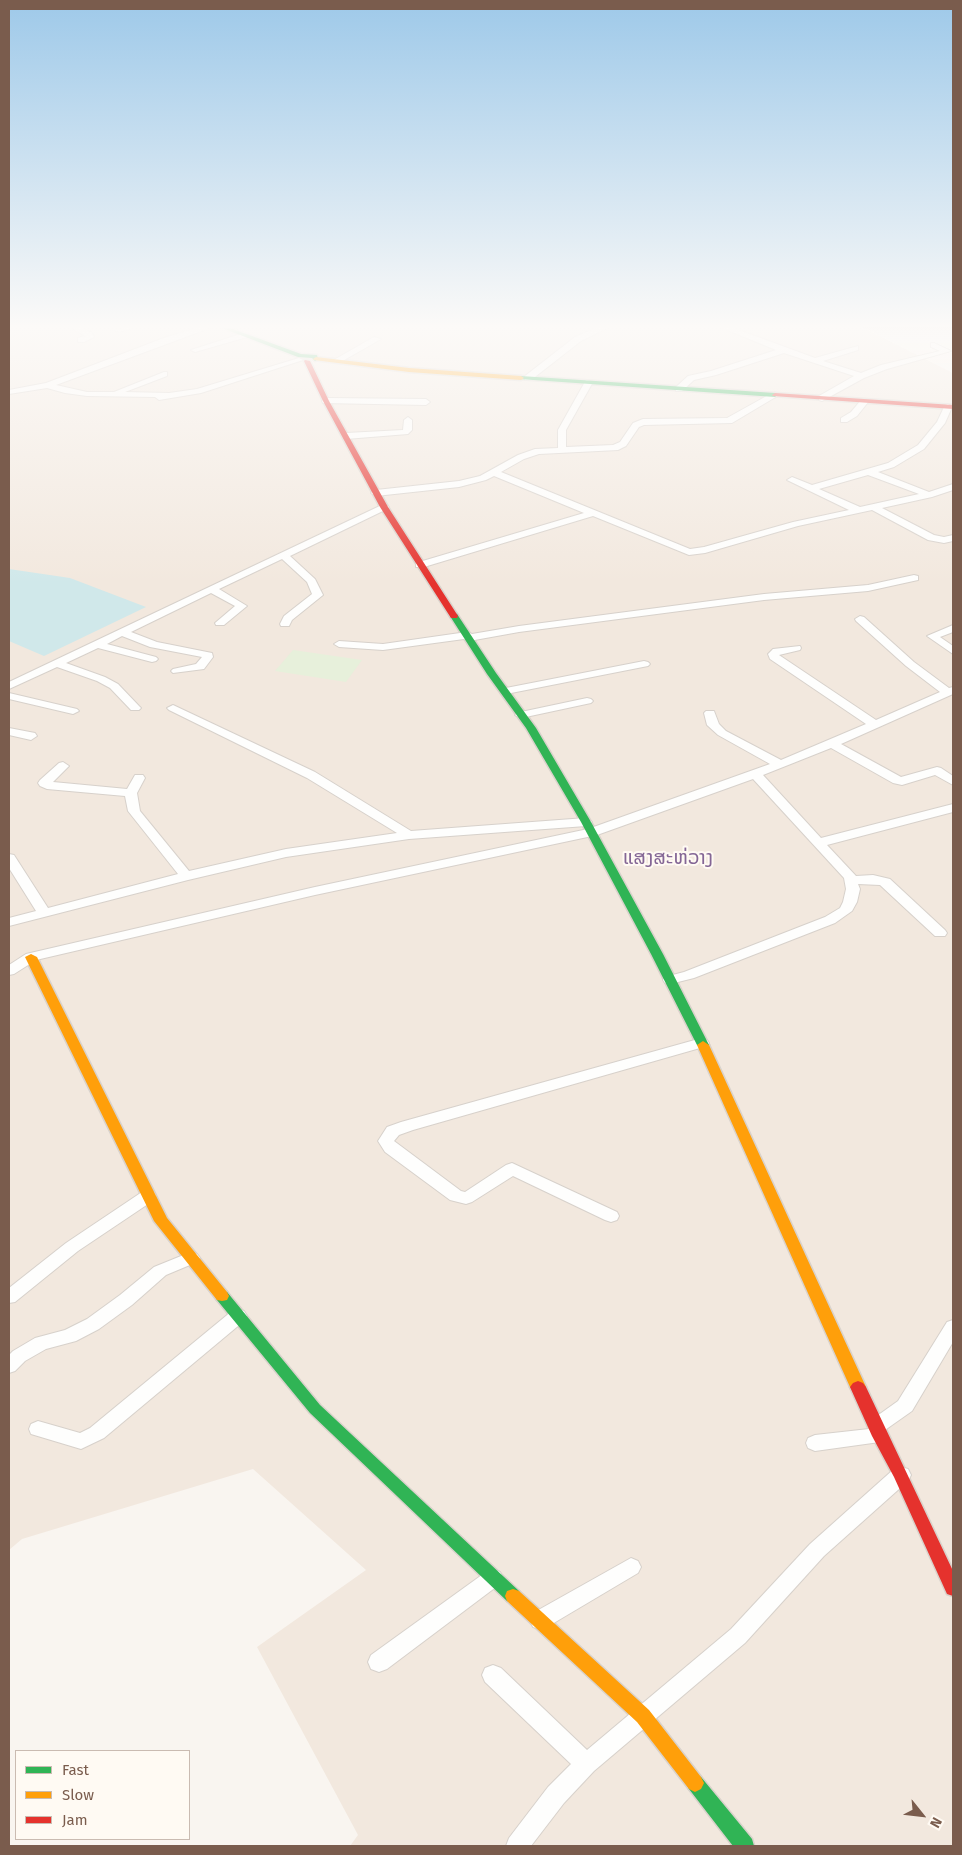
<!DOCTYPE html>
<meta charset="utf-8">
<style>
body{margin:0}
#map{position:relative;width:962px;height:1855px;overflow:hidden;background:#f9f5f0;font-family:"Fira Sans",sans-serif}
canvas{display:block}
.frame{position:absolute;inset:0;border:10px solid #7a5c4d;pointer-events:none}
.legend{position:absolute;left:15px;top:1750px;width:175px;height:90px;box-sizing:border-box;background:#fffaf3;border:1px solid #cabbb1;margin:0;padding:6px 9px;list-style:none;font-size:15px;color:#7a5c4d}
.legend li{display:flex;align-items:center;gap:10px;height:25px}
.legend b{width:25px;border:1px solid #cabbb1}
.north{position:absolute;left:897px;top:1790px;width:50px;height:50px;-webkit-text-stroke:4px #fffaf3;paint-order:stroke;rotate:119deg;font-size:14px;font-weight:700;line-height:20px;text-align:center;color:#7a5c4d}
.north::after{content:'';display:block;margin:auto;width:18px;height:22px;background:#7a5c4d;clip-path:polygon(50% 0,100% 100%,50% 72%,0 100%)}
</style>
<div id="map">
<canvas width="962" height="1855"></canvas>
<div class="frame"></div>
<ul class="legend">
<li><b style="height:6px;background:#30b455"></b>Fast</li>
<li><b style="height:6px;background:#ff9f0a"></b>Slow</li>
<li><b style="height:6px;background:#e5322d"></b>Jam</li>
</ul>
<div class="north">N</div>
</div>
<script>
const context = document.querySelector('canvas').getContext('2d');
context.lineJoin = 'round';
function fillPath(path, color) { context.fillStyle = color; context.fill(path, 'evenodd'); }
const toPath = rows => new Path2D(rows.map(r => 'M' + r).join(''));
function trace(path, color, width, dash) { context.strokeStyle = color; context.lineWidth = width; context.lineCap = dash ? 'butt' : 'round'; context.setLineDash(dash || []); context.stroke(path); }
function drawText(font, color, halo, rows, align = 'center') {
  context.font = font + ' "Fira Sans","Noto Sans Lao",sans-serif'; context.lineWidth = 4; context.setLineDash([]); context.textBaseline = 'middle'; context.strokeStyle = halo; context.fillStyle = color; for (const [text, x, y, turn = 0] of rows) {
    context.save(); context.translate(x, y); context.rotate((+turn || 0) * Math.PI / 180); context.textAlign = isNaN(turn) ? turn : align; if (halo) context.strokeText(text, 0, 0); context.fillText(text, 0, 0); context.restore();
  }
}
fillPath(toPath([
 [9,325,858,325,953,373,953,1846,350,1846,358,1835,257,1647,366,1570,253,1469,22,1539,9,1550]
]), '#f2e8de');
fillPath(toPath([
 [293,650,362,660,346,682,275,671]
]), '#e7f0db');
fillPath(toPath([
 [9,569,70,578,146,607,44,656,9,641]
]), '#d0e8ea');
const street = toPath([
 [67,325,76,325,92,333,94,337,84,342,78,342,78,338,85,336,67,325],
 [133,325,145,325,119,332,115,330,133,325],
 [207,325,218,325,56,385,87,392,114,392,164,372,167,372,167,376,125,392,169,393,197,389,299,358,303,360,201,393,159,400,155,397,87,396,65,393,47,388,9,394,9,390,46,383,164,338,207,325],
 [603,325,613,325,581,341,531,380,525,380,525,376,575,337,603,325],
 [715,325,725,325,815,358,858,346,858,350,823,361,861,373,881,365,940,351,931,347,931,343,934,343,951,351,887,369,864,378,822,401,819,400,819,396,854,376,784,353,716,375,694,380,682,391,676,391,676,387,688,376,711,371,776,350,715,325],
 [244,333,248,335,247,337,195,352,191,350,244,333],
 [374,337,381,339,339,363,332,361,374,337],
 [586,380,593,382,566,430,566,447,613,445,620,442,633,423,643,419,727,418,772,393,779,395,732,423,644,425,639,427,626,446,618,450,539,454,524,459,501,472,690,549,704,547,793,522,849,510,787,480,792,477,812,485,888,463,918,445,937,422,945,405,948,404,952,407,945,423,924,449,894,467,878,472,929,492,953,484,953,490,932,497,882,508,934,535,944,537,953,535,953,541,944,543,928,540,872,510,798,526,705,553,689,555,593,516,424,567,416,567,416,563,584,513,494,476,486,480,459,487,376,496,371,493,376,490,459,481,480,476,518,455,535,449,558,448,558,430,586,380],
 [868,475,919,494,860,507,819,489,868,475],
 [326,398,426,399,430,402,426,405,323,403,322,401,326,398],
 [862,399,869,401,857,416,847,422,841,422,841,418,851,412,862,399],
 [408,417,412,420,412,430,408,434,346,439,342,436,346,433,403,430,404,420,408,417],
 [384,504,389,507,387,509,290,556,315,579,323,595,292,620,289,626,281,626,280,624,284,616,312,594,307,582,282,559,219,589,247,606,224,625,216,625,215,623,235,606,211,593,131,632,157,642,212,653,213,657,204,669,173,673,171,671,173,669,196,664,202,657,150,647,122,636,107,644,156,657,158,659,156,661,152,662,98,648,66,663,105,677,118,684,139,706,141,708,139,710,131,710,110,688,97,681,57,667,9,689,9,682,384,504],
 [914,575,918,576,918,580,868,591,764,600,519,632,469,641,464,639,383,650,339,647,334,644,339,641,383,644,467,632,472,634,519,626,764,594,868,585,914,575],
 [860,616,864,617,914,662,949,688,953,687,953,694,841,744,901,777,937,767,941,768,953,776,953,785,935,775,902,785,893,783,831,748,763,775,821,838,953,804,953,812,827,845,856,876,873,875,890,879,945,930,947,933,945,936,935,936,880,885,858,884,860,889,857,902,852,911,835,923,694,978,670,984,665,983,663,980,665,977,684,972,825,917,840,908,843,902,846,889,844,878,753,779,597,835,315,895,36,960,14,974,9,975,9,965,26,954,315,887,588,829,770,764,718,735,707,725,704,713,706,711,714,711,719,724,726,731,781,760,866,724,770,659,768,654,773,649,800,646,801,648,800,650,779,655,876,720,940,692,906,666,856,621,855,619,860,616],
 [953,625,953,632,940,637,953,646,953,654,927,636,953,625],
 [644,661,648,662,650,664,648,666,506,694,500,691,506,688,644,661],
 [9,693,77,709,79,711,73,714,9,699,9,693],
 [587,698,591,699,593,701,591,703,521,718,515,715,521,712,587,698],
 [173,705,315,772,411,831,586,818,592,822,586,826,409,839,286,857,188,880,9,926,9,918,36,911,9,868,9,854,14,855,48,908,178,874,128,811,125,796,47,789,40,786,38,783,40,780,59,763,63,762,69,766,53,782,127,789,135,775,143,775,145,778,137,793,140,811,189,871,286,849,397,833,307,778,169,710,167,708,173,705],
 [9,728,35,733,37,736,31,740,9,735,9,728],
 [702,1038,707,1040,709,1043,707,1046,413,1130,399,1135,394,1141,461,1191,465,1192,506,1165,512,1163,617,1212,619,1216,617,1220,611,1222,605,1220,513,1176,472,1202,466,1204,450,1200,385,1152,378,1141,387,1127,401,1122,702,1038],
 [148,1190,154,1192,156,1196,154,1200,78,1251,15,1302,9,1303,9,1288,66,1243,142,1192,148,1190],
 [191,1252,197,1254,200,1258,197,1262,166,1275,132,1305,99,1329,76,1341,46,1349,25,1361,15,1371,9,1373,9,1355,13,1351,35,1338,65,1330,87,1319,120,1295,154,1267,191,1252],
 [238,1309,244,1311,247,1316,244,1321,104,1438,81,1449,31,1434,29,1429,31,1424,38,1421,80,1433,90,1428,232,1311,238,1309],
 [953,1320,953,1342,912,1411,885,1430,889,1436,887,1441,815,1451,808,1448,806,1443,808,1438,815,1435,869,1429,868,1426,870,1421,898,1401,947,1322,953,1320],
 [901,1467,908,1469,911,1475,908,1481,824,1556,745,1643,594,1771,564,1803,531,1846,506,1846,509,1838,548,1787,571,1764,485,1682,482,1675,485,1668,493,1665,501,1668,587,1750,731,1629,810,1544,894,1469,901,1467],
 [631,1558,638,1561,641,1567,638,1573,547,1627,540,1629,533,1627,530,1620,533,1613,631,1558],
 [493,1569,500,1572,503,1578,500,1584,387,1669,379,1672,371,1669,368,1662,371,1655,486,1572,493,1569]
]);
const fast = toPath([
 [214,325,222,325,301,354,317,355,318,359,315,361,312,358,298,357,214,325],
 [521,376,775,393,778,395,775,397,519,379,519,377,521,376],
 [454,613,457,614,496,673,536,728,591,822,663,954,709,1045,707,1048,703,1049,697,1045,651,954,581,822,526,728,487,674,450,616,454,613],
 [222,1291,227,1292,320,1405,519,1591,521,1596,519,1601,513,1603,507,1601,310,1413,217,1300,215,1296,217,1292,222,1291],
 [695,1774,701,1777,752,1839,754,1846,733,1846,689,1789,686,1783,689,1777,695,1774]
]);
const slow = toPath([
 [316,357,409,368,521,376,524,378,521,380,409,372,314,360,313,359,316,357],
 [31,954,37,957,167,1218,227,1292,229,1296,227,1300,222,1301,217,1300,154,1221,25,957,31,954],
 [703,1041,709,1045,866,1387,863,1391,858,1393,853,1391,850,1387,697,1045,703,1041],
 [513,1589,519,1591,649,1710,701,1777,704,1783,701,1789,695,1792,689,1789,637,1722,507,1601,505,1596,507,1591,513,1589]
]);
const jam = toPath([
 [305,360,310,361,329,401,388,507,458,616,457,618,451,618,380,507,323,401,304,361,305,360],
 [775,393,953,405,953,409,773,396,772,395,775,393],
 [858,1381,863,1383,866,1387,953,1571,953,1596,947,1594,894,1477,872,1436,850,1387,853,1383,858,1381]
]);
trace(street, '#d7d1cb', 2);
trace(fast, '#d9d2cb', 3);
trace(slow, '#d9d2cb', 3);
trace(jam, '#d9d2cb', 3);
fillPath(street, '#fefefd');
fillPath(fast, '#30b455');
fillPath(slow, '#ff9f0a');
fillPath(jam, '#e5322d');
const sky = context.createLinearGradient(0, 0, 0, 584);
sky.addColorStop(0, '#9ec9e9');
sky.addColorStop(0.56, '#fcfaf8');
sky.addColorStop(1, '#fcfaf800');
context.fillStyle = sky;
context.fillRect(0, 0, 962, 584);
drawText('20px', '#846695', '#fffaf3', [
 ["ແສງສະຫ່ວາງ",668,858]
]);
</script>
